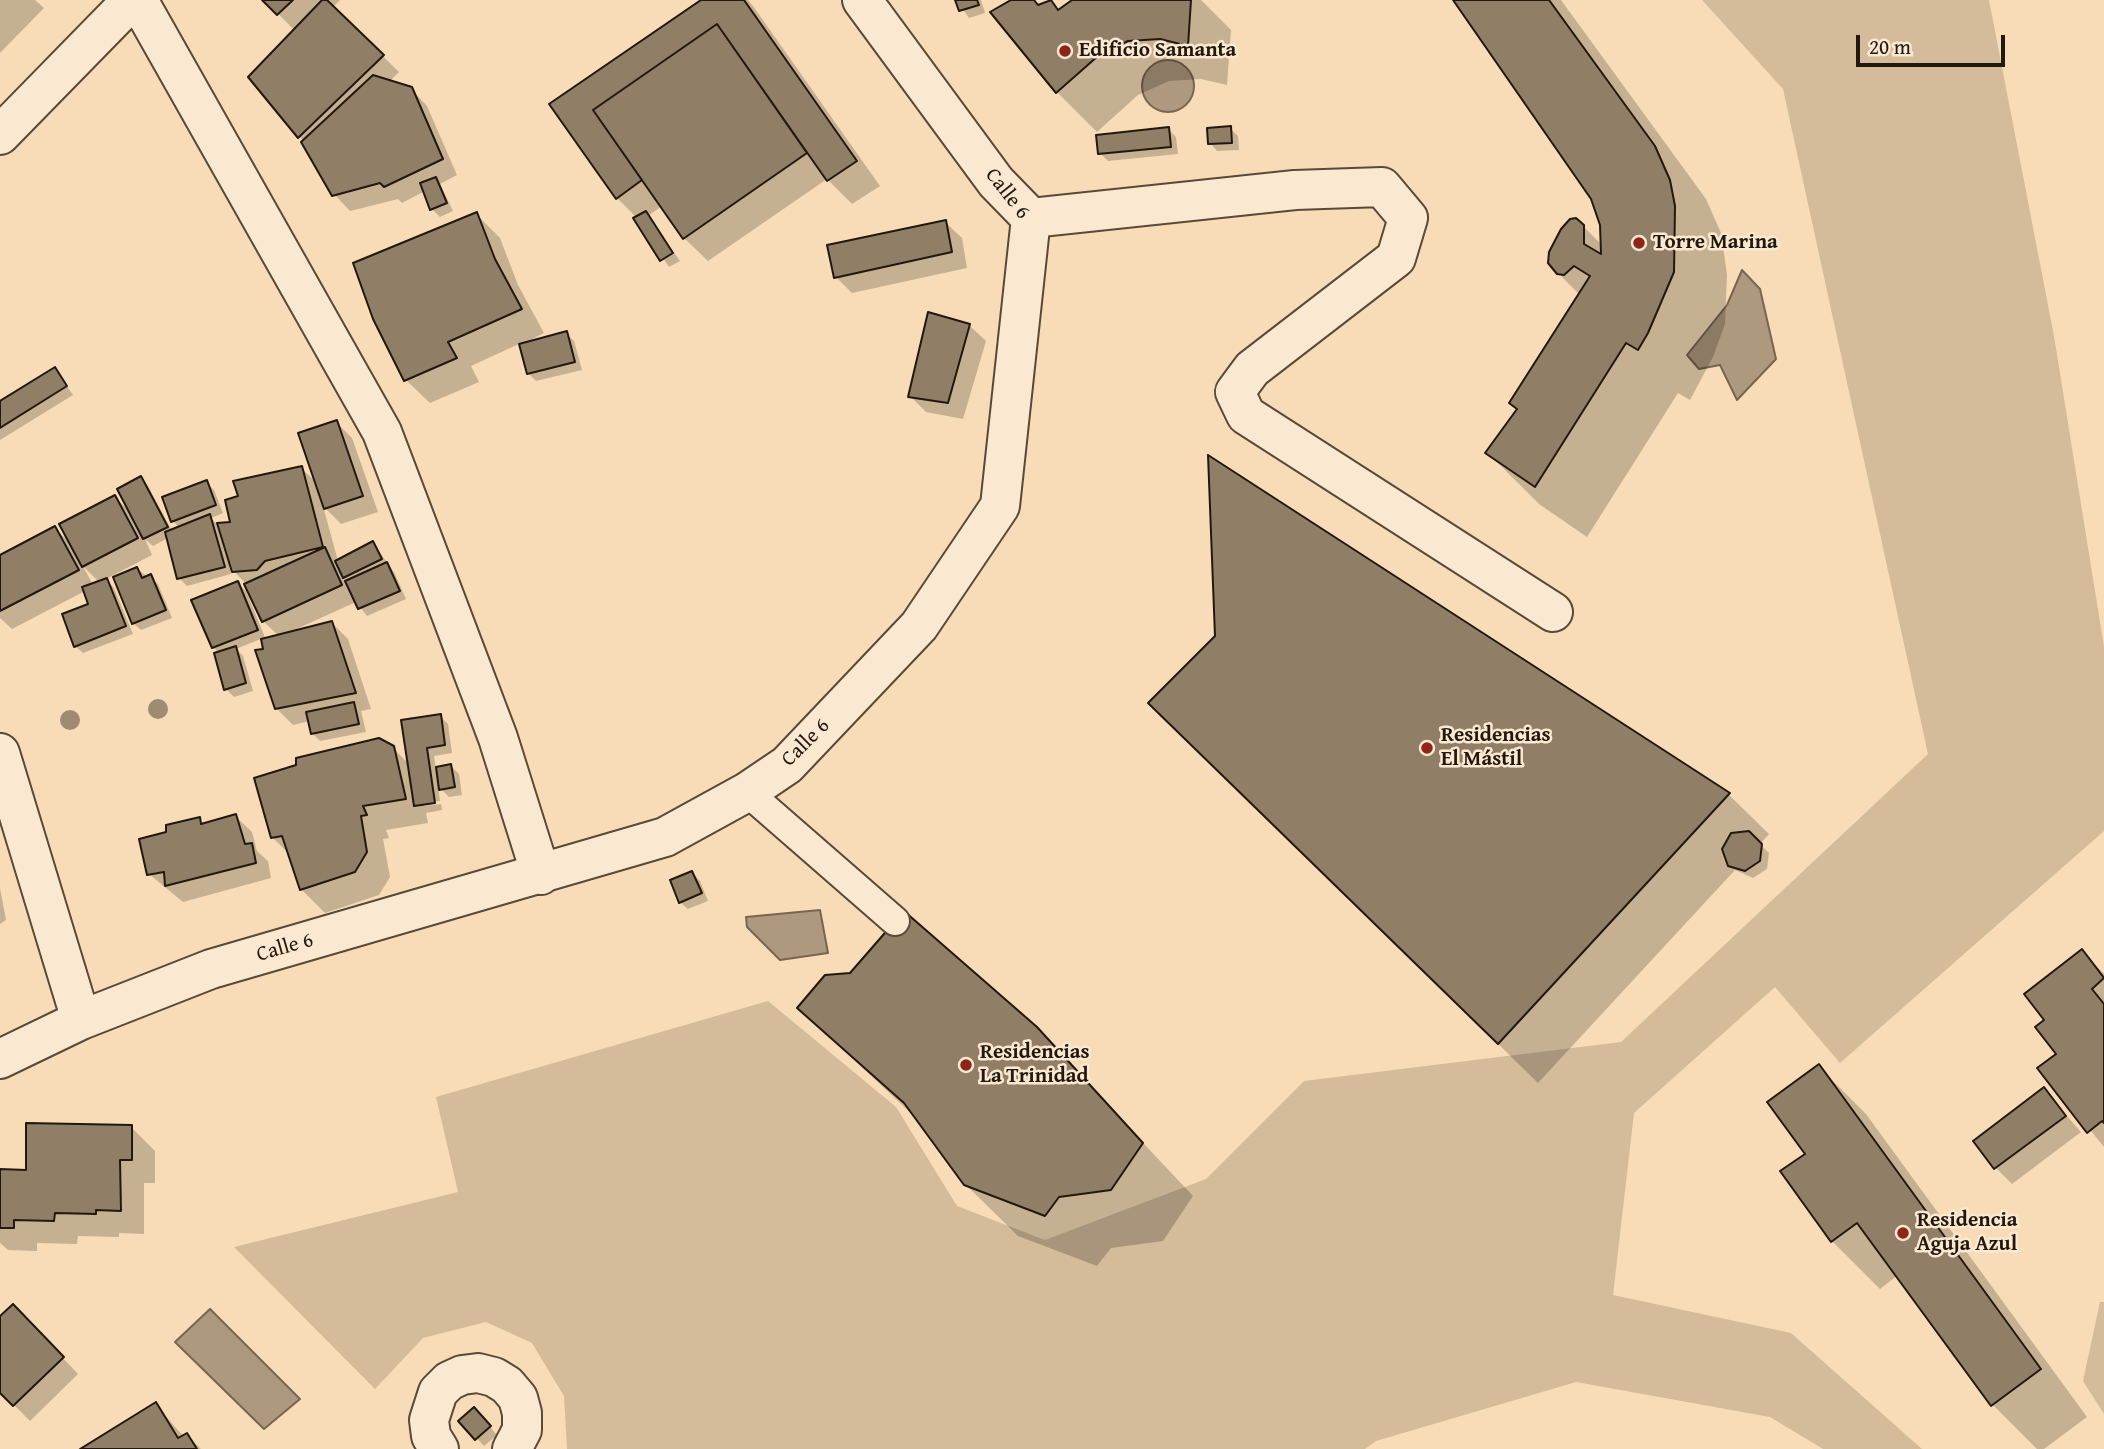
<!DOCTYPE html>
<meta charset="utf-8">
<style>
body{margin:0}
#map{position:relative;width:2104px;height:1449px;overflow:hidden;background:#f8dcb7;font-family:"Gentium Book Plus",serif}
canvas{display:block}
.scale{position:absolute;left:1856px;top:35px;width:149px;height:32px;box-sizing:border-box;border:4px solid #22180e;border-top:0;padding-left:9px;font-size:21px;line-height:24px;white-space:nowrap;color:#22180e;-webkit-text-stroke:5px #fae8d0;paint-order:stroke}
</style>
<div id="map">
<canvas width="2104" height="1449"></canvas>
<div class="scale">20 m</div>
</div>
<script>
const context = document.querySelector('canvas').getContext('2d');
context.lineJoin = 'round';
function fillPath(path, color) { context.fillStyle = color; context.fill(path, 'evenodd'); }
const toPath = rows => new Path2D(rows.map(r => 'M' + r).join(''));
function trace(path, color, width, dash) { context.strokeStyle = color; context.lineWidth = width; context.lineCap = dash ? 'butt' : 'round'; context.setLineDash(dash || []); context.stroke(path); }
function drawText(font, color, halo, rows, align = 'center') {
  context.font = font + ' "Gentium Book Plus",serif'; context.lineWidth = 5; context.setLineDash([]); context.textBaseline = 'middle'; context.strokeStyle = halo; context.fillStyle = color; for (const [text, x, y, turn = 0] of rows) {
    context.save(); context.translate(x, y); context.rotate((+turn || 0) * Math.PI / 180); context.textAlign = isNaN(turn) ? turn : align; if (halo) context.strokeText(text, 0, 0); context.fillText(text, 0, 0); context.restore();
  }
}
fillPath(toPath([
 [1702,0,1989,0,2054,336,2104,647,2104,831,1840,1063,1775,987,1634,1113,1613,1295,1791,1333,1922,1449,1823,1449,1770,1417,1576,1382,1376,1441,1365,1449,567,1449,564,1396,532,1343,486,1322,423,1338,375,1389,234,1247,458,1192,436,1097,768,1001,896,1107,957,1206,1045,1240,1206,1179,1304,1081,1621,1042,1928,754,1783,89],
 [2100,1302,2104,1302,2104,1414,2083,1381]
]), '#d4bb9a');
const water = toPath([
 '1142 86a26 26 0 1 1 52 0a26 26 0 1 1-52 0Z',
 [1742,270,1760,289,1776,359,1737,400,1720,365,1699,369,1687,355,1727,305,1742,270],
 [820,910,828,953,780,960,747,927,746,917,820,910],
 [210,1309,300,1399,264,1429,175,1342,210,1309]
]);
fillPath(water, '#af997e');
trace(water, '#776551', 2);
fillPath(toPath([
 [0,0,35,0,44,8,0,53],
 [265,0,340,0,333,7,399,72,389,82,411,89,427,106,457,175,440,184,453,211,440,217,432,209,425,191,402,203,398,199,350,211,334,194,304,142,250,77,295,31],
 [704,0,748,0,753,6,880,186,852,204,827,179,708,261,684,238,662,206,648,216,680,261,669,267,637,218,617,198],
 [957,0,981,0,985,13,969,18],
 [1015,0,1035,0,1040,6,1049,0,1060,10,1075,0,1201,0,1231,30,1227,85,1201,79,1169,81,1138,95,1097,132,1057,92,992,12],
 [1456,0,1561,0,1706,199,1721,233,1727,274,1725,324,1713,357,1690,400,1678,393,1587,537,1539,504,1488,453,1518,410,1511,403,1580,295,1553,268,1583,226,1604,247,1600,211],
 [1230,128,1238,136,1239,150,1217,151,1210,143],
 [1168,129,1176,137,1178,154,1108,161,1100,153],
 [476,214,500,238,518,285,544,333,523,344,566,333,574,341,582,370,536,381,529,374,521,343,471,366,479,382,430,403,406,380],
 [945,222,962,238,967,268,852,293,836,277],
 [969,325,986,341,963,419,926,412,910,396],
 [55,369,73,395,0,440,0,403],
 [336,422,352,438,378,512,341,524,323,506,338,561,373,543,394,572,406,599,367,616,356,602,292,631,332,623,348,639,371,709,361,711,366,732,320,741,312,733,310,721,293,725,277,709,263,638,236,649,243,656,253,691,234,697,226,689,219,653,213,647,238,583,246,591,266,640,279,636,263,621,247,585,229,566,231,574,187,586,179,578,168,538,153,546,145,539,152,555,106,579,114,588,133,634,83,653,75,646,90,605,85,591,12,629,0,618,0,557,55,528,69,542,115,497,131,513,140,478,148,486,172,531,180,528,173,521,206,482,214,490,223,513,211,518,218,525,233,524,301,468,317,483],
 [84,568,85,568,100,583,93,585],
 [1210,458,1729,795,1769,834,1760,844,1769,853,1767,869,1753,878,1735,870,1538,1083,1190,742,1216,637],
 [137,569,158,584,172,618,141,630,133,623],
 [440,716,448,724,452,753,434,756,436,769,451,766,459,774,462,795,449,797,438,786,440,801,424,803,424,806,441,804,442,810,426,813,428,823,386,830,389,838,383,839,390,877,379,895,325,913,301,889,290,855,272,837,393,748,410,765],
 [235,816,252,832,257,851,268,861,271,878,183,902,149,874,168,833,199,819,205,825],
 [692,873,700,881,708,901,688,909,680,902],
 [0,888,6,920,0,924],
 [2082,951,2104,974,2104,1147,2040,1068,2058,1054,2046,1020],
 [851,974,1035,1028,1193,1196,1163,1241,1111,1248,1097,1266,1018,1236,965,1184,917,1119,799,1008],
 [1819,1067,1866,1114,2087,1417,2044,1449,2037,1449,1992,1404,1898,1275,1880,1289,1832,1241,1782,1172,1808,1154],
 [2044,1090,2081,1132,2012,1184,1996,1168],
 [131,1127,155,1151,155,1183,144,1183,144,1234,119,1233,119,1237,78,1236,77,1244,37,1243,37,1251,8,1250,0,1243,0,1171,27,1172],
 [13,1306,78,1374,30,1421,0,1391,0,1319],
 [155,1404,184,1437,187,1435,201,1449,82,1449],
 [481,1417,497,1435,484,1446,460,1421]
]), '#0003');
const building = toPath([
 [262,0,293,0,277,15,262,0],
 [322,0,327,0,384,55,298,138,248,77,322,0],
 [701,0,744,0,857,161,827,181,717,24,593,110,642,180,616,199,549,104,701,0],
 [955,0,977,0,979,5,959,11,955,0],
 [1011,0,1034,0,1038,5,1051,0,1058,10,1072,0,1191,0,1188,46,1160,39,1128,41,1098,56,1056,93,990,12,1011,0],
 [1453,0,1549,0,1655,146,1670,180,1675,206,1674,272,1648,333,1638,350,1626,343,1535,487,1485,453,1517,409,1509,403,1590,276,1574,266,1564,275,1557,274,1548,263,1549,252,1561,229,1570,219,1576,218,1584,225,1584,244,1601,254,1600,225,1591,199,1453,0],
 [717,24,807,153,683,239,593,110,717,24],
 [373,75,412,87,443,159,384,187,380,183,332,196,301,142,373,75],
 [1231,126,1232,143,1208,144,1207,128,1231,126],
 [1169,127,1171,147,1098,154,1096,135,1169,127],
 [436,177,447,203,430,210,420,183,436,177],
 [646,211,673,253,660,261,633,218,646,211],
 [477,212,495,259,522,309,448,342,457,358,404,381,373,319,353,263,477,212],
 [946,220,952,252,834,278,827,245,946,220],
 [928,312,970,324,948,403,908,397,928,312],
 [567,331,575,362,527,374,519,344,567,331],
 [55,367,67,386,0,428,0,401,55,367],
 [337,420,363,496,324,509,298,433,337,420],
 [1208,455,1730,793,1498,1044,1148,703,1215,636,1208,455],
 [302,466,323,547,265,561,257,570,232,572,217,523,230,522,225,500,238,496,233,481,302,466],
 [141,476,168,527,143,539,117,489,141,476],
 [207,480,216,505,171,522,162,497,207,480],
 [115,495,138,538,82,567,59,524,115,495],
 [210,514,225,567,177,579,165,532,210,514],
 [55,526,79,570,0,611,0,555,55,526],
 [373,541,382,559,343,578,335,561,373,541],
 [325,547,342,585,262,622,244,584,325,547],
 [387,562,400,591,358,609,345,581,387,562],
 [137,567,142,578,151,574,166,610,132,624,113,577,137,567],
 [107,578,126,626,74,647,62,614,88,604,82,587,107,578],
 [238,581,258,630,212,648,191,600,238,581],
 [332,621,356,693,275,709,255,650,263,649,261,639,332,621],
 [236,646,246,683,224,690,214,653,236,646],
 [354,702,359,724,311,734,306,712,354,702],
 [441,714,445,745,427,748,435,803,414,806,401,720,441,714],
 [379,738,394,746,406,799,363,806,367,815,361,816,367,852,355,872,300,890,282,836,271,838,254,778,296,765,296,758,379,738],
 [451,764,455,787,439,790,436,767,451,764],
 [236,814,245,844,252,843,256,863,165,886,164,872,147,875,139,839,166,832,166,825,200,817,201,824,236,814],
 [1749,831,1762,844,1760,861,1745,871,1728,866,1722,849,1731,833,1749,831],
 [692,871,702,893,679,903,670,880,692,871],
 [904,911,1037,1027,1143,1143,1111,1190,1059,1197,1045,1216,964,1185,904,1103,797,1008,825,975,850,973,904,911],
 [2082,949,2104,978,2092,989,2104,1004,2104,1123,2102,1121,2087,1133,2037,1068,2056,1054,2035,1027,2044,1020,2024,994,2082,949],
 [1819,1064,2041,1369,1991,1406,1857,1223,1831,1242,1780,1171,1805,1154,1767,1102,1819,1064],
 [2044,1087,2066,1116,1994,1169,1973,1141,2044,1087],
 [26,1123,132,1125,132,1160,120,1160,121,1211,96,1210,96,1214,55,1213,54,1221,14,1220,14,1228,0,1228,0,1169,26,1170,26,1123],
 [13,1304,64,1357,13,1406,0,1393,0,1316,13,1304],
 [156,1402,178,1438,187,1433,197,1449,80,1449,156,1402],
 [474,1407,491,1426,475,1440,458,1421,474,1407]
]);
fillPath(building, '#917e66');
trace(building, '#22180e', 2);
const service = toPath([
 [747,792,895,921]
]);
const minor = toPath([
 [138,0,382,432,498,738,541,875],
 [0,135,132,0],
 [1031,218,1295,190,1382,187,1408,218,1396,258,1252,369,1235,392,1246,415,1553,612],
 [0,753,81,1020],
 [0,1059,81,1020,211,969,665,837,747,792,787,765,919,626,1000,506,1031,218,996,182,862,0],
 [439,1449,431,1436,429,1420,438,1392,449,1381,462,1375,478,1373,494,1377,507,1385,518,1398,522,1413,522,1430,512,1449]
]);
trace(service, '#584938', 32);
trace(minor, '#584938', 42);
trace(service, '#fae8d0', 28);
trace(minor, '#fae8d0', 38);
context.fillStyle = '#9f8b71';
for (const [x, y] of [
 [158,709],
 [70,720]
]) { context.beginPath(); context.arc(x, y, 10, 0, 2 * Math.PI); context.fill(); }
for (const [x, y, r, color] of [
 [1065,51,7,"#8f2418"],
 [1639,243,7,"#8f2418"],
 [1427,748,7,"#8f2418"],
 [966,1065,7,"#8f2418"],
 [1903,1233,7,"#8f2418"]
]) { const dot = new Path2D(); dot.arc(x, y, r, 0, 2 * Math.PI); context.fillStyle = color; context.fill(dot); trace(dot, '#fae8d0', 2.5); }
drawText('bold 21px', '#22180e', '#fae8d0', [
 ["Edificio Samanta",1079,51],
 ["Torre Marina",1653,243],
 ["Residencias",1441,736],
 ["El Mástil",1441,760],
 ["Residencias",980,1053],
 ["La Trinidad",980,1077],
 ["Residencia",1917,1221],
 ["Aguja Azul",1917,1245]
], 'left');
drawText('21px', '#22180e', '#fae8d0', [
 ["Calle 6",1007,194,52],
 ["Calle 6",806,743,-45],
 ["Calle 6",285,948,-16]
]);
</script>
